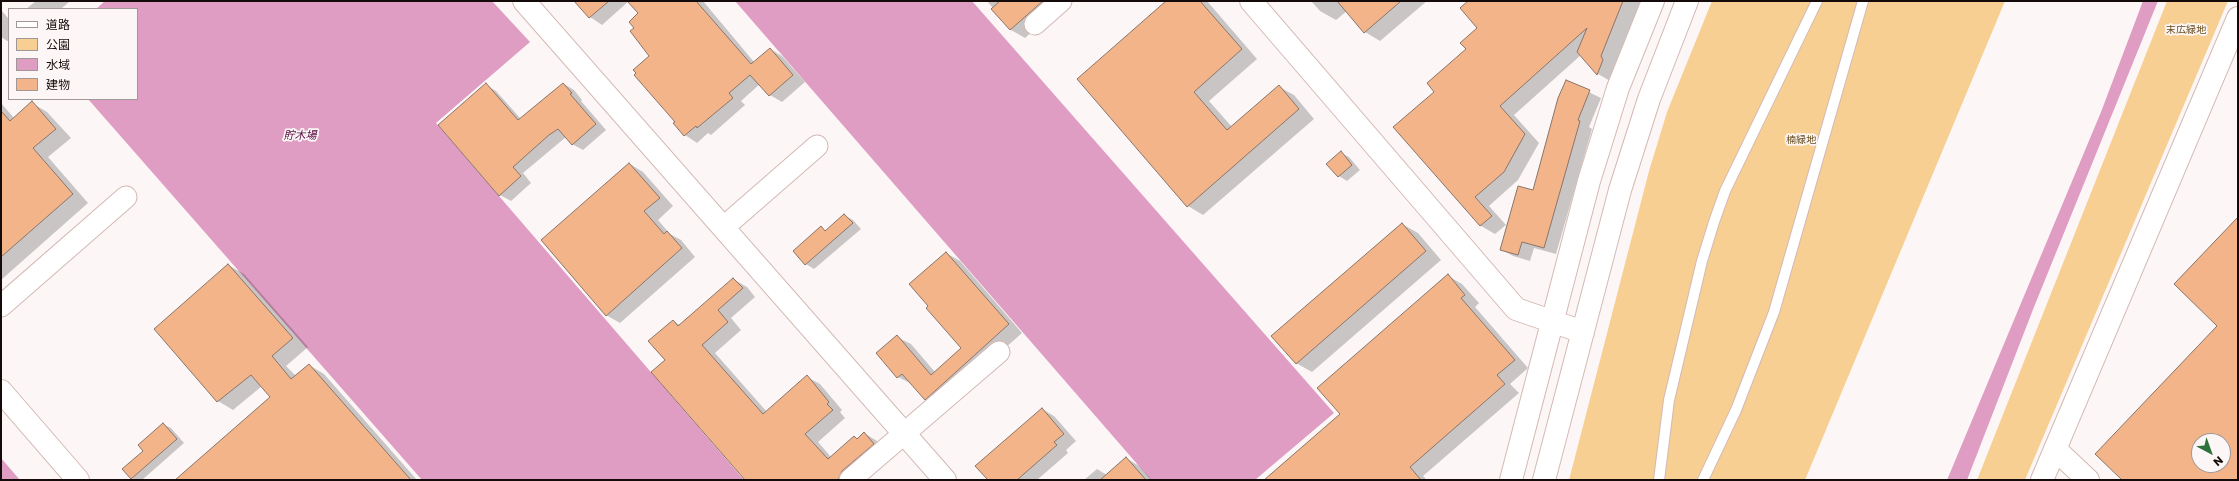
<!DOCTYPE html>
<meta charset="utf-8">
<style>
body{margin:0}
#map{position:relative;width:2239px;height:481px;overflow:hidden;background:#fcf7f6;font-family:Poppins,"Noto Sans JP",sans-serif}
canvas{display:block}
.frame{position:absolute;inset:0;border:2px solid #130a09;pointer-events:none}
.legend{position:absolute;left:8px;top:8px;width:130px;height:92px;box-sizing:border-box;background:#fcf7f6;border:1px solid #9f9897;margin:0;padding:5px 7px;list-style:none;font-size:12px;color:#130a09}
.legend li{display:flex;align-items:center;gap:8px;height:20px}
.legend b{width:20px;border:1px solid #9f9897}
.north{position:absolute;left:2191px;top:433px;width:40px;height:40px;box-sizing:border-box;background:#fcf7f6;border:1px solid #9f9897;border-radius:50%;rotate:139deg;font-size:11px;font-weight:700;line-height:16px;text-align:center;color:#130a09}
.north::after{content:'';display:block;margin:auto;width:14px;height:18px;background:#2d713c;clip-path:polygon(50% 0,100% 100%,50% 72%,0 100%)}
</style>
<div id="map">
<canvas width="2239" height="481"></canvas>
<div class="frame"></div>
<ul class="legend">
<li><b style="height:5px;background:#fff"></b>道路</li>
<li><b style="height:11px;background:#f7cf92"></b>公園</li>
<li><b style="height:11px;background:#e09dc3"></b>水域</li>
<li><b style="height:11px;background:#f4b48a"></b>建物</li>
</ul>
<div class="north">N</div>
</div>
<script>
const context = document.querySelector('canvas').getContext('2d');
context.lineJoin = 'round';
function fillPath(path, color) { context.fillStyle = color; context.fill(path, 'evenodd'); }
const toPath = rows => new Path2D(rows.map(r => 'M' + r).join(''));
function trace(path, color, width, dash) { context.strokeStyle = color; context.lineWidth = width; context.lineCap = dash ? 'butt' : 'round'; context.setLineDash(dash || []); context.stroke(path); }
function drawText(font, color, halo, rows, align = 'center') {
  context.font = font + ' Poppins,"Noto Sans JP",sans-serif'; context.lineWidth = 3.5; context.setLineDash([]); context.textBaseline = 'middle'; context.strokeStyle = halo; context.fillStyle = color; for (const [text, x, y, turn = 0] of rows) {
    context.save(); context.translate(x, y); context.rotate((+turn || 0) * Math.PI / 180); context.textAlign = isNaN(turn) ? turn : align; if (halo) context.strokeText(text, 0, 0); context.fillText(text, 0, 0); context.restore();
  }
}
fillPath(toPath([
 [1712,1,2005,1,1805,480,1569,480,1649,171,1667,112],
 [2167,1,2228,1,2025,480,1977,480]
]), '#f7cf92');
fillPath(toPath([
 [105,1,492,1,530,42,436,123,744,480,422,480,88,99,137,99,137,9,96,9],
 [735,1,972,1,1334,413,1255,480,1151,480],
 [2143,1,2158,1,2034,307,1967,480,1947,480,2101,112],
 [1,458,20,480,1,480]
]), '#e09dc3');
fillPath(toPath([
 [36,1,70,1,61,9,26,9],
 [583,1,703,1,754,62,770,49,782,56,805,82,782,102,770,95,760,84,741,101,745,105,711,135,708,133,697,143,685,135,674,123,676,122,651,56,635,28,639,14,629,1,602,25,590,17],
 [987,1,1067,1,1025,38,1011,30],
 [1168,1,1207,1,1257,59,1209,101,1232,127,1279,87,1294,95,1314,119,1203,215,1188,206],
 [1311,1,1427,1,1380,41,1365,32,1347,11,1336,20,1320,11],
 [1470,1,1641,1,1615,65,1617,69,1612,82,1598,74,1581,55,1514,115,1539,143,1518,180,1489,206,1506,225,1495,234,1481,226,1395,127,1435,92,1467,49,1478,28],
 [1,10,9,19,9,42,1,37],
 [1566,81,1601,98,1589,127,1592,129,1556,254,1534,248,1530,261,1513,256,1502,250,1534,191],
 [564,84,574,90,582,100,581,101,606,130,583,150,572,144,566,137,523,173,531,183,511,201,500,195,486,85,496,91,521,119],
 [1,103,14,118,32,103,47,112,71,138,48,157,88,203,1,280],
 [1341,153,1349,157,1360,170,1347,181,1339,176,1328,164],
 [630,164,643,172,673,206,658,220,670,234,681,240,695,257,620,323,606,315],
 [844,215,853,220,861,229,814,269,806,264,821,228,826,231],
 [1402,224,1418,233,1441,260,1312,372,1296,363],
 [946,253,960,261,1022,333,939,407,925,399,912,384,898,377,897,337,911,344,935,372,962,349],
 [228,265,244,274,308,347,286,366,296,376,309,365,324,374,417,480,177,480,272,397,262,386,233,410,218,401],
 [1448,276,1462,284,1479,303,1475,307,1528,368,1510,384,1519,393,1423,476,1427,480,1267,480,1341,414],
 [733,279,747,287,755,297,731,318,741,330,715,353,767,412,807,377,820,384,842,410,840,412,845,418,818,442,831,457,854,437,858,439,864,433,877,441,887,452,854,480,747,480,667,360,673,321,680,325],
 [1042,409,1054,416,1076,441,1066,450,1068,453,1037,480,989,480],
 [163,424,171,428,184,443,142,480,135,480,132,478,145,451],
 [1126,458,1139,466,1152,480,1084,480,1097,469,1107,475]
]), '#0003');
const building = toPath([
 [574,1,609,1,589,18,574,1],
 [627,1,696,1,751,64,770,48,793,75,769,96,750,75,729,93,733,98,697,128,696,126,684,136,673,123,675,122,634,75,636,73,633,70,649,56,630,31,634,28,629,22,638,13,627,1],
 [1000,1,1043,1,1010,30,991,9,1000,1],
 [1166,1,1200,1,1242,49,1194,92,1227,130,1279,85,1299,109,1187,207,1077,79,1166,1],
 [1337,1,1401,1,1364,33,1337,1],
 [1468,1,1623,1,1601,56,1603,60,1597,75,1577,52,1587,28,1500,106,1525,134,1504,172,1475,197,1492,216,1480,226,1393,127,1434,92,1427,83,1466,49,1460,43,1477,28,1460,8,1468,1],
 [1566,80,1590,90,1578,120,1580,121,1544,248,1522,242,1518,255,1500,250,1518,186,1533,190,1558,98,1566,80],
 [486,83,518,120,563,83,572,93,570,94,596,124,572,145,558,129,549,135,513,167,521,176,499,196,438,125,486,83],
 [32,101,56,129,33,148,73,194,1,257,1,111,10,121,32,101],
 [1341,151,1352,165,1338,177,1326,164,1341,151],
 [629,163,660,198,644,211,664,234,667,231,682,248,606,316,541,240,629,163],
 [844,214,853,223,805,265,793,251,821,226,825,231,844,214],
 [2238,217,2238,480,2122,480,2095,454,2217,326,2174,284,2238,217],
 [2199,441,2223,441,2223,465,2199,465,2199,441],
 [1402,223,1426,251,1296,364,1271,336,1402,223],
 [946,252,1009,324,925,400,902,374,897,378,876,353,897,335,931,375,961,348,926,308,928,306,909,284,946,252],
 [228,264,293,338,272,356,291,379,309,364,411,480,175,480,270,397,251,375,217,402,154,329,228,264],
 [1448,274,1465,295,1461,298,1515,360,1497,375,1505,384,1410,467,1421,480,1264,480,1340,414,1317,388,1448,274],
 [733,278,743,288,718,310,728,322,702,345,763,414,807,375,829,402,827,404,833,410,805,434,828,459,854,436,857,439,864,432,874,444,842,471,838,480,745,480,651,372,665,360,648,341,673,320,678,326,733,278],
 [1042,408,1064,434,1054,442,1057,445,1017,480,988,480,975,466,1042,408],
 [163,423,177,439,131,479,122,469,143,451,138,445,163,423],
 [1126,457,1146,480,1100,480,1126,457]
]);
fillPath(building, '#f4b48a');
trace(building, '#887468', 1);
const service = toPath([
 [1659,480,1669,400,1702,261,1714,222,1725,191,1817,1],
 [1703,480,1736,410,1774,312,1863,1]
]);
const minor = toPath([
 [1035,24,1061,1],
 [724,227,817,146],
 [1,306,126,197],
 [850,480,999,352]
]);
const tertiary = toPath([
 [524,1,945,480],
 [1251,1,1516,309,1583,332],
 [1,391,78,480],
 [2055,449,2088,480],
 [1511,480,1589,181,1618,88,1653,1],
 [1544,480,1620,190,1649,99,1687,1],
 [2042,480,2238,18]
]);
trace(service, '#d3b9b4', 12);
trace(minor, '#d3b9b4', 23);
trace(tertiary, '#d3b9b4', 24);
trace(service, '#fff', 10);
trace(minor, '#fff', 21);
trace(tertiary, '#fff', 22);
drawText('10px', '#684c1d', '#fcf7f6', [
 ["末広緑地",2186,30],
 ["楠緑地",1801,140]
]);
drawText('italic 11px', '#580940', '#fcf7f6', [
 ["貯木場",300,136]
]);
</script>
